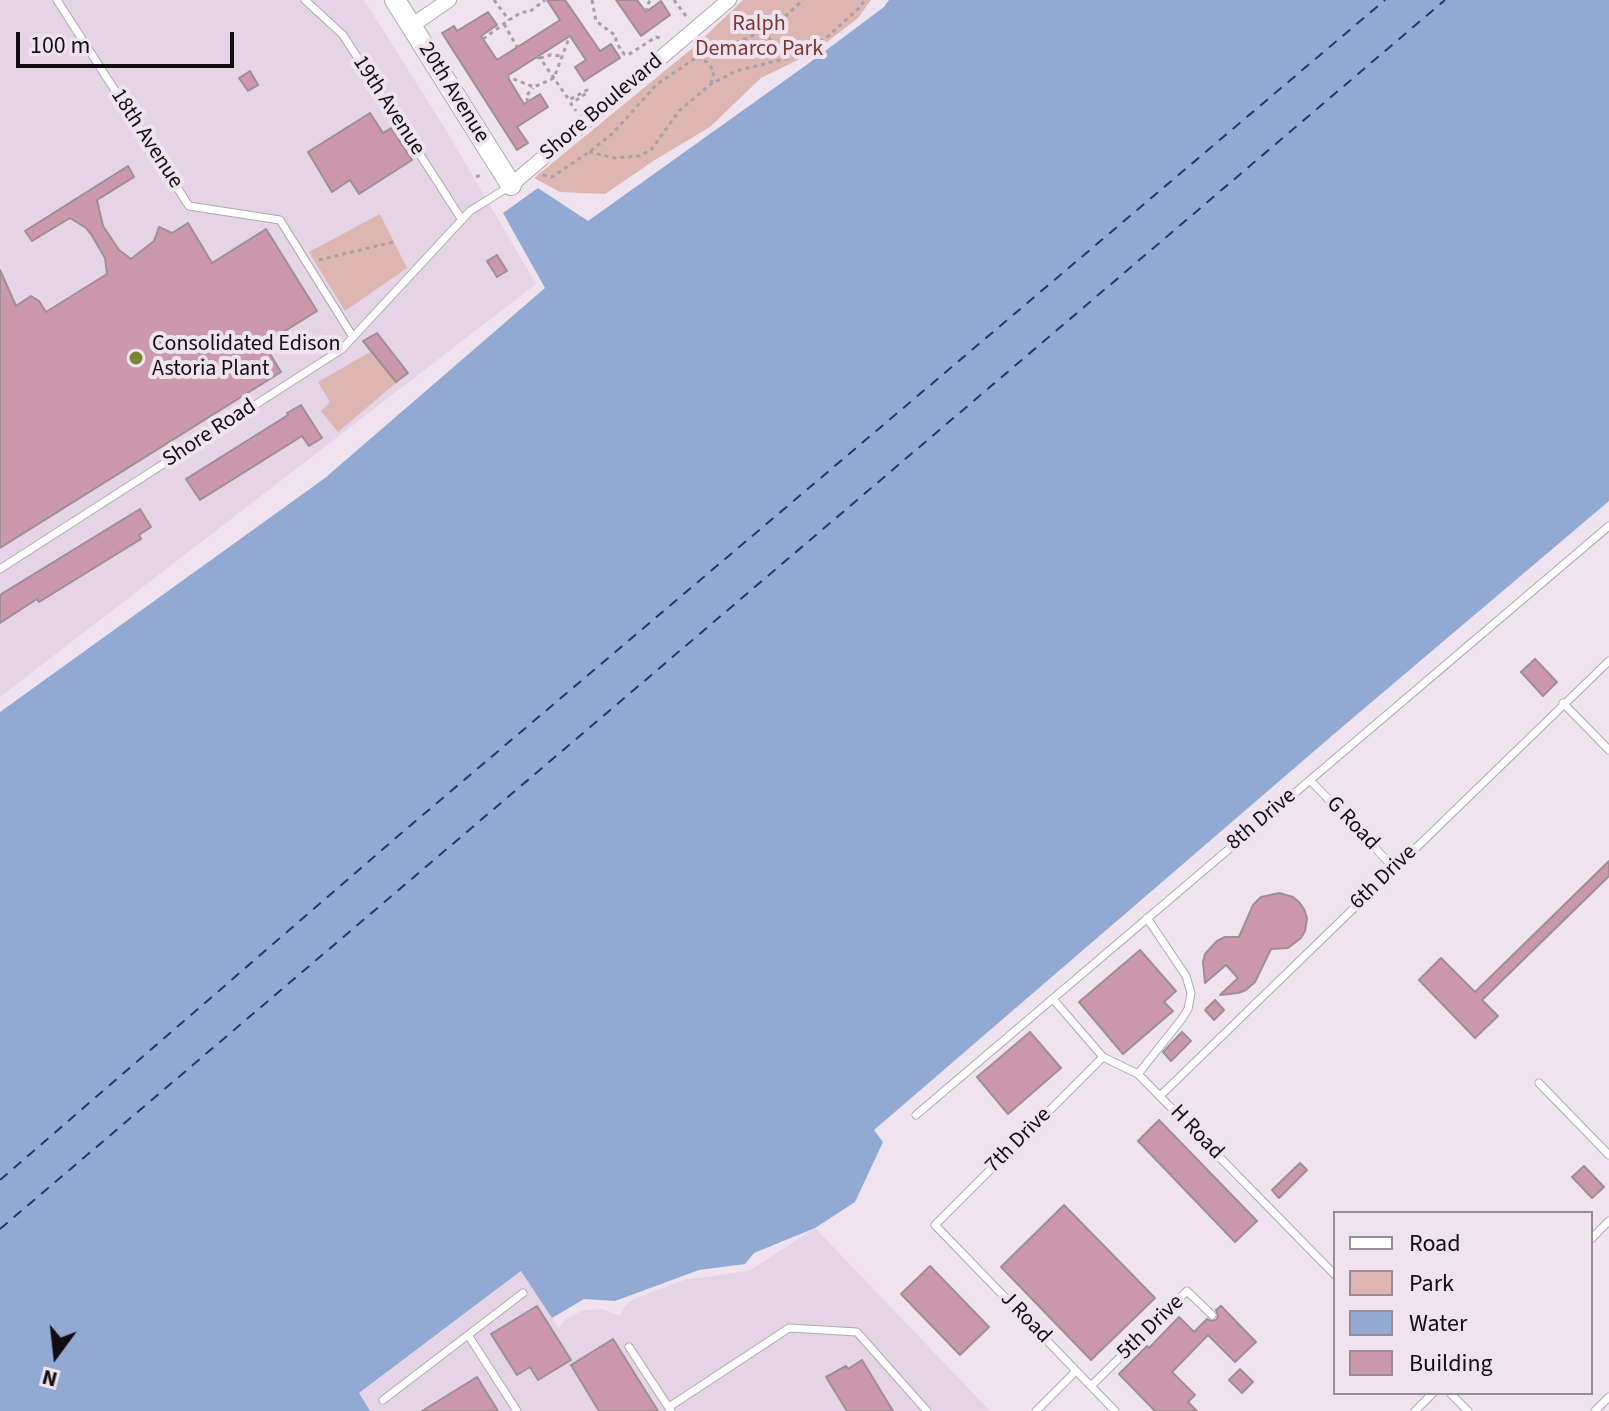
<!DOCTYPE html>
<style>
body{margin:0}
#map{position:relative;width:1609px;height:1411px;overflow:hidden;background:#eee3ef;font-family:"Source Sans 3",sans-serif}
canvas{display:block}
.legend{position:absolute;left:1333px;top:1211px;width:260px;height:184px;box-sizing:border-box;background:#eee3ef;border:2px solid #968d96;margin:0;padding:10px 14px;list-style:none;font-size:24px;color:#110d11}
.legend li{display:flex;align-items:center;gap:16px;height:40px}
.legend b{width:40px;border:2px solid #968d96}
.north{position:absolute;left:16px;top:1315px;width:80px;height:80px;-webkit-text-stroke:6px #eee3ef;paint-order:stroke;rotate:195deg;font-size:22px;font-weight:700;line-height:32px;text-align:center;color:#110d11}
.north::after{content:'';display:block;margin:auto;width:28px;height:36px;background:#110d11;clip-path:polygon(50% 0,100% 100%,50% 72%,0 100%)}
.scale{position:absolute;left:16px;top:32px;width:218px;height:36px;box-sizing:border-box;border:4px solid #110d11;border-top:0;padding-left:10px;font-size:24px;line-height:28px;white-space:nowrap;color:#110d11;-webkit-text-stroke:6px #eee3ef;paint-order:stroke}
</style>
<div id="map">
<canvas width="1609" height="1411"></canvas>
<ul class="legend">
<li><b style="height:10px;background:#fff"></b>Road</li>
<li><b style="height:22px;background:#deb6b1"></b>Park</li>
<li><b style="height:22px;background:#92a9d4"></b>Water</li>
<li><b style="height:22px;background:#cc98ab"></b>Building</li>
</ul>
<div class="north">N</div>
<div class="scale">100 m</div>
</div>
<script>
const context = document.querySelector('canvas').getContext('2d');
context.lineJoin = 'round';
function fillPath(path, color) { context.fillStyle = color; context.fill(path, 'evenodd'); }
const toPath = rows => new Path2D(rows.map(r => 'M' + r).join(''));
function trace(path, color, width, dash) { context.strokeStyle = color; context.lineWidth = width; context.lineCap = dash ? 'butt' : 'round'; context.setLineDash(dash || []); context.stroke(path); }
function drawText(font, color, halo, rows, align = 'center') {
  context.font = font + ' "Source Sans 3",sans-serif'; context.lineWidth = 8; context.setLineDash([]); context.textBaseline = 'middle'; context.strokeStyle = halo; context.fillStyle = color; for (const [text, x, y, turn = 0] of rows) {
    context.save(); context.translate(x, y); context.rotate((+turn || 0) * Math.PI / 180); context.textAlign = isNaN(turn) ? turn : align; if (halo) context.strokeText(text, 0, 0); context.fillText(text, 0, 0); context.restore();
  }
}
fillPath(toPath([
 [0,0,364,0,446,130,536,284,0,697],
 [815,1228,990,1411,370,1411,358,1394,522,1271,559,1329,564,1320,581,1311,602,1309,620,1316,624,1307,634,1299,684,1280,749,1271]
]), '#e4d4e5');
fillPath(toPath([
 [743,0,871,0,858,18,814,52,761,78,710,127,655,160,605,194,560,192,534,178,695,46],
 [380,214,407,268,345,311,309,252],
 [370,352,397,382,338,432,321,411,330,402,318,382]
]), '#deb6b1');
fillPath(toPath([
 [889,0,1609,0,1609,501,1341,728,874,1130,883,1142,855,1202,815,1228,754,1253,745,1264,699,1270,615,1301,584,1299,552,1318,521,1271,359,1393,370,1411,0,1411,0,712,325,478,545,288,503,213,538,188,588,221,805,66,884,7]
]), '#92a9d4');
trace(toPath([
 [0,1180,398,836,1385,0],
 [0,1229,1445,0]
]), '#203a6f', 2, [10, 8]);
const building = toPath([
 [547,0,565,0,600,51,611,44,620,58,584,81,575,67,586,60,570,36,507,76,524,104,540,94,548,107,517,127,528,143,517,150,442,33,454,26,457,31,488,12,497,25,481,36,497,60,560,20,547,0],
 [616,0,637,0,646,12,661,1,670,15,641,36,616,0],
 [250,71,258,85,248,91,239,78,250,71],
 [370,113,383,133,391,128,412,160,359,194,350,180,332,192,308,152,370,113],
 [128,166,134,177,97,200,103,226,119,250,131,259,154,241,159,227,172,233,188,223,212,263,266,229,317,311,264,344,281,372,0,548,0,270,16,306,31,296,39,301,46,312,107,274,105,258,91,234,86,228,70,218,32,241,25,231,128,166],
 [497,255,507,271,497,277,487,261,497,255],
 [377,333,408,373,396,382,363,341,377,333],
 [301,405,322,438,309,446,302,436,200,500,186,479,288,415,287,413,301,405],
 [140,509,151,527,139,535,141,539,39,602,37,599,0,623,0,595,140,509],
 [1535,659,1557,682,1543,696,1521,672,1535,659],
 [1609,861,1609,876,1482,1000,1498,1016,1475,1038,1419,980,1441,958,1475,992,1609,861],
 [1279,893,1293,897,1299,902,1304,909,1307,918,1305,931,1301,938,1288,948,1271,949,1255,982,1246,990,1238,993,1220,995,1238,978,1226,965,1205,983,1203,962,1205,954,1217,941,1225,937,1239,937,1253,905,1261,897,1279,893],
 [1140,950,1176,991,1164,1002,1173,1011,1123,1054,1079,1002,1140,950],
 [1215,1000,1224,1010,1214,1020,1205,1010,1215,1000],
 [1030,1032,1061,1068,1008,1114,977,1077,1030,1032],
 [1182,1032,1191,1041,1171,1061,1163,1052,1182,1032],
 [1159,1120,1257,1221,1235,1242,1138,1141,1159,1120],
 [1300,1163,1307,1170,1279,1198,1272,1190,1300,1163],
 [1584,1166,1604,1187,1592,1198,1572,1177,1584,1166],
 [1064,1205,1155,1298,1091,1360,1001,1267,1064,1205],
 [930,1266,989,1327,960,1355,901,1294,930,1266],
 [537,1306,571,1360,538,1380,530,1367,517,1375,491,1334,537,1306],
 [1221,1306,1256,1342,1235,1362,1208,1335,1172,1372,1195,1395,1188,1402,1197,1411,1155,1411,1119,1374,1147,1346,1149,1348,1179,1317,1194,1332,1207,1319,1211,1321,1216,1320,1218,1316,1216,1310,1221,1306],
 [613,1339,658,1411,599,1411,571,1365,613,1339],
 [862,1360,893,1411,847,1411,826,1377,846,1366,848,1369,862,1360],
 [1240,1369,1253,1382,1242,1393,1229,1380,1240,1369],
 [477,1377,498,1411,422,1411,477,1377]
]);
fillPath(building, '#cc98ab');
trace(building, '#9e8f94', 2);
const lane = toPath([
 [57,0,189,206,280,220,353,337],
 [305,0,343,35,462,220],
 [0,569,342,349,470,211,510,186],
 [1563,703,1609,750],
 [1310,780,1394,868],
 [1053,999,1103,1057,1138,1074,1335,1275],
 [1103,1057,935,1225,1115,1411],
 [1138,1074,1181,1020,1188,1009,1191,993,1186,976,1147,918],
 [1539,1083,1609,1155],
 [1160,1096,1609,661],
 [916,1115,1609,526],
 [1591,1239,1609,1221],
 [468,1335,517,1411],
 [629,1347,671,1411],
 [1091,1386,1187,1291,1212,1315],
 [1450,1393,1468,1411],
 [383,1400,523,1293],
 [669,1407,789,1328,857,1332,927,1411],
 [1036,1411,1076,1371],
 [1415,1411,1433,1393],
 [1595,1411,1609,1397]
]);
const street = toPath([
 [411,26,449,0],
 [511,185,729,0]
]);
const secondary = toPath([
 [395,0,511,185]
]);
trace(lane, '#b1a7b2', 9);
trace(street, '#b1a7b2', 16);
trace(secondary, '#b1a7b2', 22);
trace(toPath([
 [494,0,509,20],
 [592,0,596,21,616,36,616,42,624,54,628,55,656,37,663,39],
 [674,0,686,16],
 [646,12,649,2,652,0],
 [504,24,517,47],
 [763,31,780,51,796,56],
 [483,39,509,20,522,12,529,12,545,0],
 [537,57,540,58,569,100,587,90,588,92,571,104,576,111],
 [697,57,707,62,714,71,711,84],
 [540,58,550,55,563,56],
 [506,76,534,87,554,78,570,35],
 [528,102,526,96,533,88],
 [589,152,615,158,639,156,651,150,679,111,711,84,736,71,796,56,825,39,858,9,865,0],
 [543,175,552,177,589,152,613,133,656,85,697,57,731,45,763,31,788,14,803,0],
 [476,177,481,175],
 [319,260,393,242]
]), '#a89fa8', 3, [4, 4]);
trace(lane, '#fff', 7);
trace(street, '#fff', 14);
trace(secondary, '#fff', 20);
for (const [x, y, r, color] of [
 [136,358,8,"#798735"]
]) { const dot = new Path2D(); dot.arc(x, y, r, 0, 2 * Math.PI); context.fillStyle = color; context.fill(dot); trace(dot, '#eee3ef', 3); }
drawText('22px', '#7d3834', '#eee3ef', [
 ["Ralph",759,25],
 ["Demarco Park",759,50]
]);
drawText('22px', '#110d11', '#eee3ef', [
 ["20th Avenue",453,93,58],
 ["19th Avenue",388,106,57],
 ["Shore Boulevard",602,108,-40],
 ["18th Avenue",146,139,57],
 ["Shore Road",210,434,-33],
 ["8th Drive",1262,820,-40],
 ["G Road",1352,824,46],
 ["6th Drive",1384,878,-44],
 ["H Road",1196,1133,46],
 ["7th Drive",1019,1141,-45],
 ["J Road",1025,1318,46],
 ["5th Drive",1151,1328,-44]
]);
drawText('22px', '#110d11', '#eee3ef', [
 ["Consolidated Edison",152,345],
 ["Astoria Plant",152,370]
], 'left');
</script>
